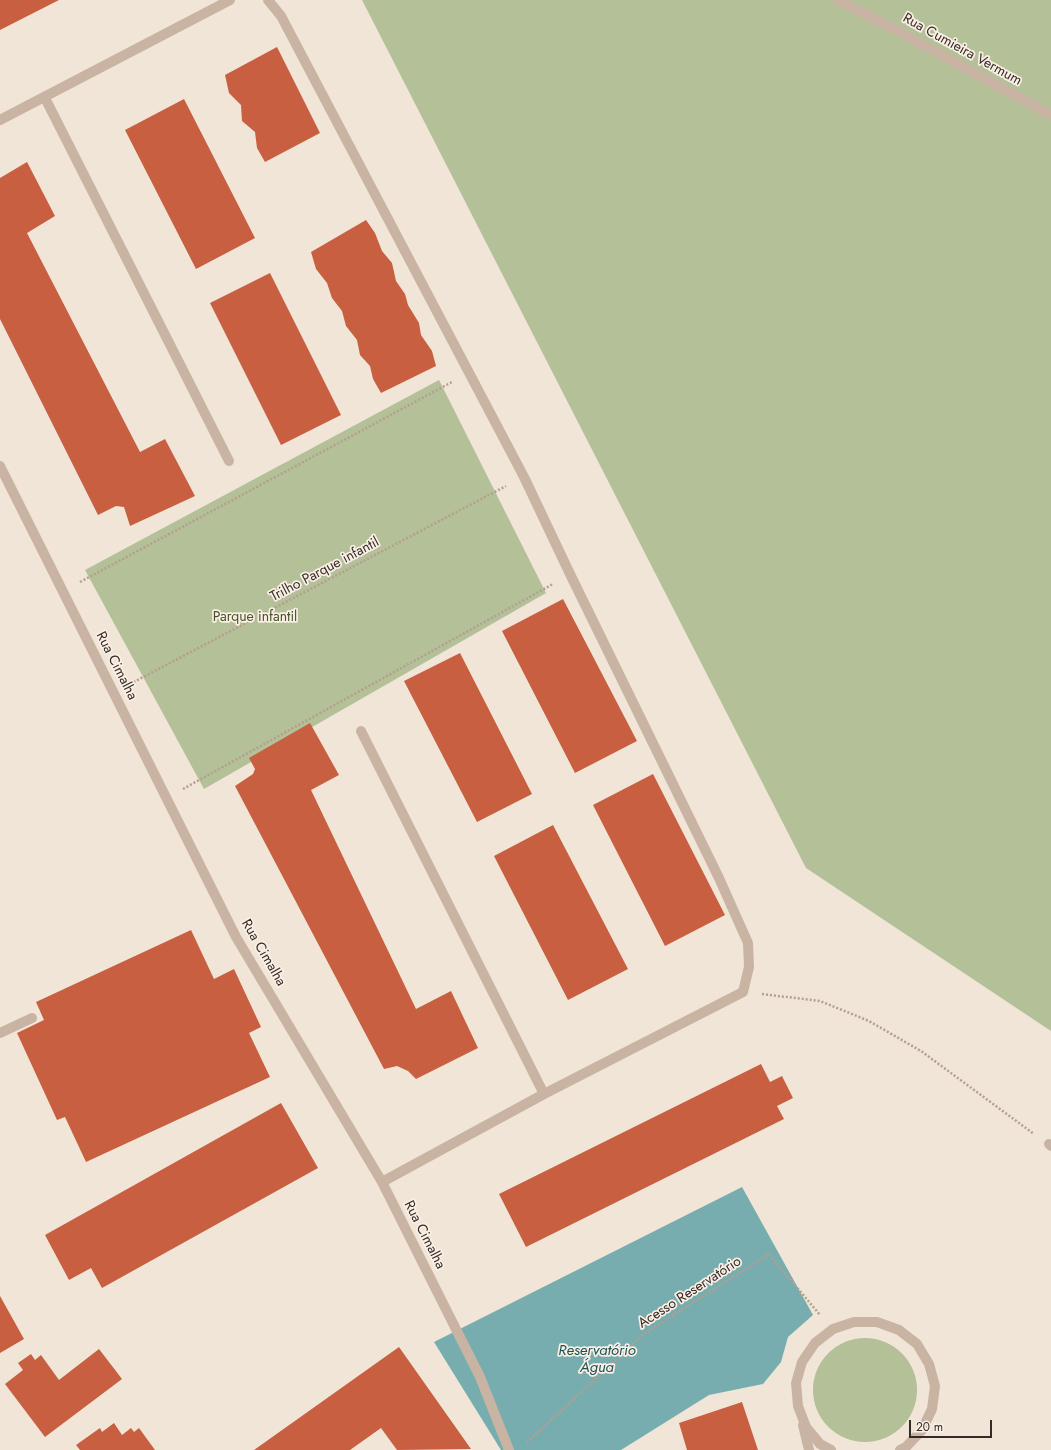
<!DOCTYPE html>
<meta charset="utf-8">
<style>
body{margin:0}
#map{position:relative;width:1051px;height:1450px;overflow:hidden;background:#f1e5d8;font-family:Jost,sans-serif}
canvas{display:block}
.scale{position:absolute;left:909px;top:1420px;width:83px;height:18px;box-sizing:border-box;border:2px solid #342a26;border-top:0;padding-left:5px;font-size:12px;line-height:14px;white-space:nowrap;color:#342a26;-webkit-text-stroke:3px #f9efe4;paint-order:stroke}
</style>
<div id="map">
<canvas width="1051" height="1450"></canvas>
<div class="scale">20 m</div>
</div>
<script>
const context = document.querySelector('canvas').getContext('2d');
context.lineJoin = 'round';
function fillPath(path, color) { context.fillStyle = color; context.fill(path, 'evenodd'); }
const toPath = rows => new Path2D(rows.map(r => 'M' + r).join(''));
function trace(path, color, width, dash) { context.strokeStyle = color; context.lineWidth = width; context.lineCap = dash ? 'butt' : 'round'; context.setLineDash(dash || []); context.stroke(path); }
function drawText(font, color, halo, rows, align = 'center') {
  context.font = font + ' Jost,sans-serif'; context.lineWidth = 3.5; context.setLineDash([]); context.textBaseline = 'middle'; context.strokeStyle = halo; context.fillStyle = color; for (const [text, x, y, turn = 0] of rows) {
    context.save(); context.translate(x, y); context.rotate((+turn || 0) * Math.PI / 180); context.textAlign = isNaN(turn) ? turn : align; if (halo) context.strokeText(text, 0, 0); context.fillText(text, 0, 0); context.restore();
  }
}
fillPath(toPath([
 [362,0,1051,0,1051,1031,806,868],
 [439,380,546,593,204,789,85,570],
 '813 1390a52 52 0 1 1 104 0a52 52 0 1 1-104 0Z'
]), '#b3c098');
fillPath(toPath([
 [742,1187,813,1315,788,1337,781,1362,763,1384,709,1395,621,1450,501,1450,434,1342]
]), '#77adae');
fillPath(toPath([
 [0,0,59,0,0,30],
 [277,47,320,133,265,162,257,148,255,132,242,121,241,105,229,93,225,75],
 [184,99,255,238,196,269,125,130],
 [27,162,55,216,27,233,140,452,165,439,195,496,130,526,124,507,116,506,98,515,0,319,0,178],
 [366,220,375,233,382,251,392,263,396,281,405,294,408,305,419,323,421,335,432,351,436,366,381,393,373,379,370,366,360,355,357,340,346,326,342,311,332,298,327,283,316,269,311,252],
 [270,273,341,415,281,445,210,303],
 [563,599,637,741,575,773,502,631],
 [460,653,532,794,477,822,404,681],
 [310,723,339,775,311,790,416,1009,451,991,478,1048,416,1079,408,1071,397,1066,384,1069,235,786,253,774,255,769,249,758],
 [653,774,725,915,665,946,593,805],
 [553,825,628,969,568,1000,494,856],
 [191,930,214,979,234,969,261,1027,249,1033,270,1077,86,1162,65,1117,57,1120,17,1033,44,1020,36,1002],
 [761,1064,770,1082,782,1076,793,1098,777,1106,784,1119,526,1247,499,1194],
 [281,1103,318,1168,102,1288,91,1268,69,1280,45,1235],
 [0,1296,24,1339,0,1353],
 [399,1347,471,1449,397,1450,381,1428,350,1450,254,1450],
 [99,1349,122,1379,45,1437,5,1384,23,1370,18,1363,31,1354,35,1360,41,1355,59,1380],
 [742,1402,758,1450,687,1450,679,1423],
 [114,1423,122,1435,131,1428,134,1432,139,1428,155,1450,80,1450,76,1445,100,1428,102,1432]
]), '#c75f40');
trace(toPath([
 [80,582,452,382],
 [130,684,506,486],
 [183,789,553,584],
 [762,994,820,1001,869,1021,921,1051,1034,1134],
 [527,1442,645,1333,769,1254,820,1315]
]), '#b59e8f', 2.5, [2, 2]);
trace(toPath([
 [268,0,281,16,524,477,570,574,719,878,748,943,749,967,743,992,544,1094,382,1182],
 [838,0,898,31,1051,115],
 [45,98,229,461],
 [0,120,230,0],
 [0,466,236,937,382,1182,480,1377,509,1450],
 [361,731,544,1094],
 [0,1033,32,1018],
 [1049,1144,1051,1146],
 [803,1425,809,1450],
 [831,1450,820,1444,806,1427,798,1406,796,1383,802,1362,815,1343,833,1329,854,1322,877,1322,899,1330,917,1344,929,1364,935,1386,932,1409,922,1430,906,1447,900,1450]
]), '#c9b4a4', 10);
drawText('14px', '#342a26', '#f9efe4', [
 ["Rua Cumieira Vermum",962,50,29],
 ["Trilho Parque infantil",325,570,-28],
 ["Rua Cimalha",116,666,63],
 ["Rua Cimalha",263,953,60],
 ["Rua Cimalha",424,1235,63],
 ["Acesso Reservatório",690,1293,-33]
]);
drawText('14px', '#44532a', '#f9efe4', [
 ["Parque infantil",255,618]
]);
drawText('italic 15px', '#1b5356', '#f9efe4', [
 ["Reservatório",597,1351],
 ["Água",597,1368]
]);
</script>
